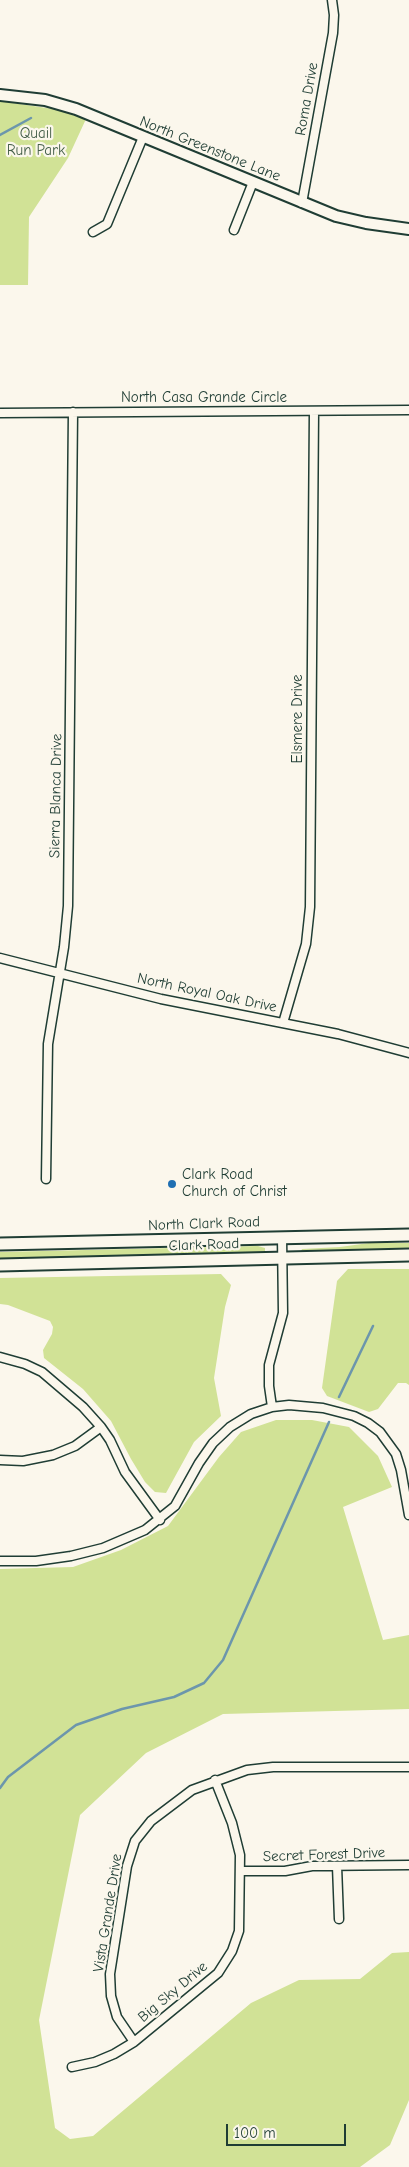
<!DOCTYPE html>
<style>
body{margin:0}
#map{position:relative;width:409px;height:2167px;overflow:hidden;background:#fbf7ec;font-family:"Comic Neue",sans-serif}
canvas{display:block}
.scale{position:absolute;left:226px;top:2124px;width:120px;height:22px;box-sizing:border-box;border:2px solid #1f3d34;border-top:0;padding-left:6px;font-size:15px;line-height:18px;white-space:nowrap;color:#1f3d34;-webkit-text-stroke:4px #fbf7ec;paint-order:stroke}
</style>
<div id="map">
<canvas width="409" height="2167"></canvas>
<div class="scale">100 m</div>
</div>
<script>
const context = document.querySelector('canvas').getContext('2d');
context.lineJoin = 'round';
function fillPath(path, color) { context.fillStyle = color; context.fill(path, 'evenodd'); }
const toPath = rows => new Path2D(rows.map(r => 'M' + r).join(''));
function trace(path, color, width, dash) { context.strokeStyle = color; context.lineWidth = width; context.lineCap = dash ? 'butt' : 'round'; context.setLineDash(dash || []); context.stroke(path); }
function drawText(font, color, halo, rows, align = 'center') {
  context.font = font + ' "Comic Neue",sans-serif'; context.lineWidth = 4.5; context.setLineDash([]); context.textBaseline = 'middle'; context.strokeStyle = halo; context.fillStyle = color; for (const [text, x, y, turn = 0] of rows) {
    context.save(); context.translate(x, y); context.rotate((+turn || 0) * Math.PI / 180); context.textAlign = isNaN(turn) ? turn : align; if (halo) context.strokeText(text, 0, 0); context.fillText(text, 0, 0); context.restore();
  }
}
fillPath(toPath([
 [0,101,60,110,86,119,68,158,29,217,28,285,0,285],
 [369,1243,409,1243,409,1252,300,1253,302,1249,340,1247],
 [258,1246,265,1248,265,1254,0,1261,0,1252],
 [348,1269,409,1269,409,1385,406,1383,398,1383,378,1409,369,1412,327,1396,322,1388,337,1281],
 [221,1274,231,1285,225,1307,214,1378,221,1416,194,1442,166,1493,155,1492,145,1482,131,1459,111,1421,83,1389,44,1358,43,1350,52,1334,53,1327,50,1321,8,1305,0,1304,0,1278],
 [276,1420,312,1420,349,1427,378,1456,392,1487,343,1507,383,1640,409,1635,409,1709,223,1714,146,1753,80,1815,39,2020,55,2128,70,2139,93,2136,251,2003,299,1980,360,1979,392,1953,409,1952,409,2100,390,2145,360,2167,0,2167,0,1569,73,1567,121,1550,168,1526,219,1457,241,1432]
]), '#d1e296');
trace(toPath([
 [0,135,31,118],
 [339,1397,373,1326],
 [0,1788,8,1777,76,1725,122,1709,174,1697,204,1683,223,1660,329,1422]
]), '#6c96ac', 2.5);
const minor = toPath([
 [302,203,333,33,334,15,332,0],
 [234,230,253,182],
 [93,232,107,224,143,137],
 [0,413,409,410],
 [0,958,161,999,338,1034,409,1053],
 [283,1023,306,944,310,907,314,411],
 [46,1179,48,1044,64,947,68,906,73,412],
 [0,1357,25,1364,42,1372,83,1407,101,1427,110,1440,125,1472,160,1520],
 [272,1407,269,1386,269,1365,283,1313,282,1237],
 [0,1460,23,1461,53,1455,75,1446,101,1427],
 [0,1561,36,1561,71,1556,103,1548,145,1530,175,1506,199,1463,213,1443,230,1427,251,1414,272,1407,289,1405,323,1408,354,1416,368,1423,380,1432,396,1454,401,1470,409,1515],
 [337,1866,339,1919],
 [240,1871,285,1871,312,1866,409,1865],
 [134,2042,117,2017,111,1996,110,1974,127,1866,135,1841,151,1821,192,1790,247,1770,273,1767,409,1767],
 [72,2067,95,2062,114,2054,134,2042,218,1973,232,1951,239,1931,240,1855,232,1823,215,1780]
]);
const tertiary = toPath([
 [0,95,45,100,76,109,336,216,366,223,409,229]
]);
const secondary = toPath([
 [0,1244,409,1235],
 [0,1265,409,1255]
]);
trace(minor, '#1f3d34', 11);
trace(tertiary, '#1f3d34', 14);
trace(secondary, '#1f3d34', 15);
trace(minor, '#fbf7ec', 8);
trace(tertiary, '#fbf7ec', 10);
trace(secondary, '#fbf7ec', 11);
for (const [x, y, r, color] of [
 [172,1184,5,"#1f6fb2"]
]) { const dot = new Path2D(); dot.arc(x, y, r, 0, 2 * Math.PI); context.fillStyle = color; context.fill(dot); trace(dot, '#fbf7ec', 2); }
drawText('15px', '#1f3d34', '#fbf7ec', [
 ["Roma Drive",307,99,-80],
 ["North Greenstone Lane",210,149,22],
 ["North Casa Grande Circle",204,398],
 ["Elsmere Drive",298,719,-90],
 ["Sierra Blanca Drive",56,796,-89],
 ["North Royal Oak Drive",207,993,12],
 ["North Clark Road",204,1224,-2],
 ["Clark Road",204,1245,-2],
 ["Secret Forest Drive",324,1855,-2],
 ["Vista Grande Drive",108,1913,-81],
 ["Big Sky Drive",173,1992,-40]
]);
drawText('15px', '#435e48', '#fbf7ec', [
 ["Quail",36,134],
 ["Run Park",36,151]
]);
drawText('15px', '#1f3d34', '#fbf7ec', [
 ["Clark Road",182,1175],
 ["Church of Christ",182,1192]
], 'left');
</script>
